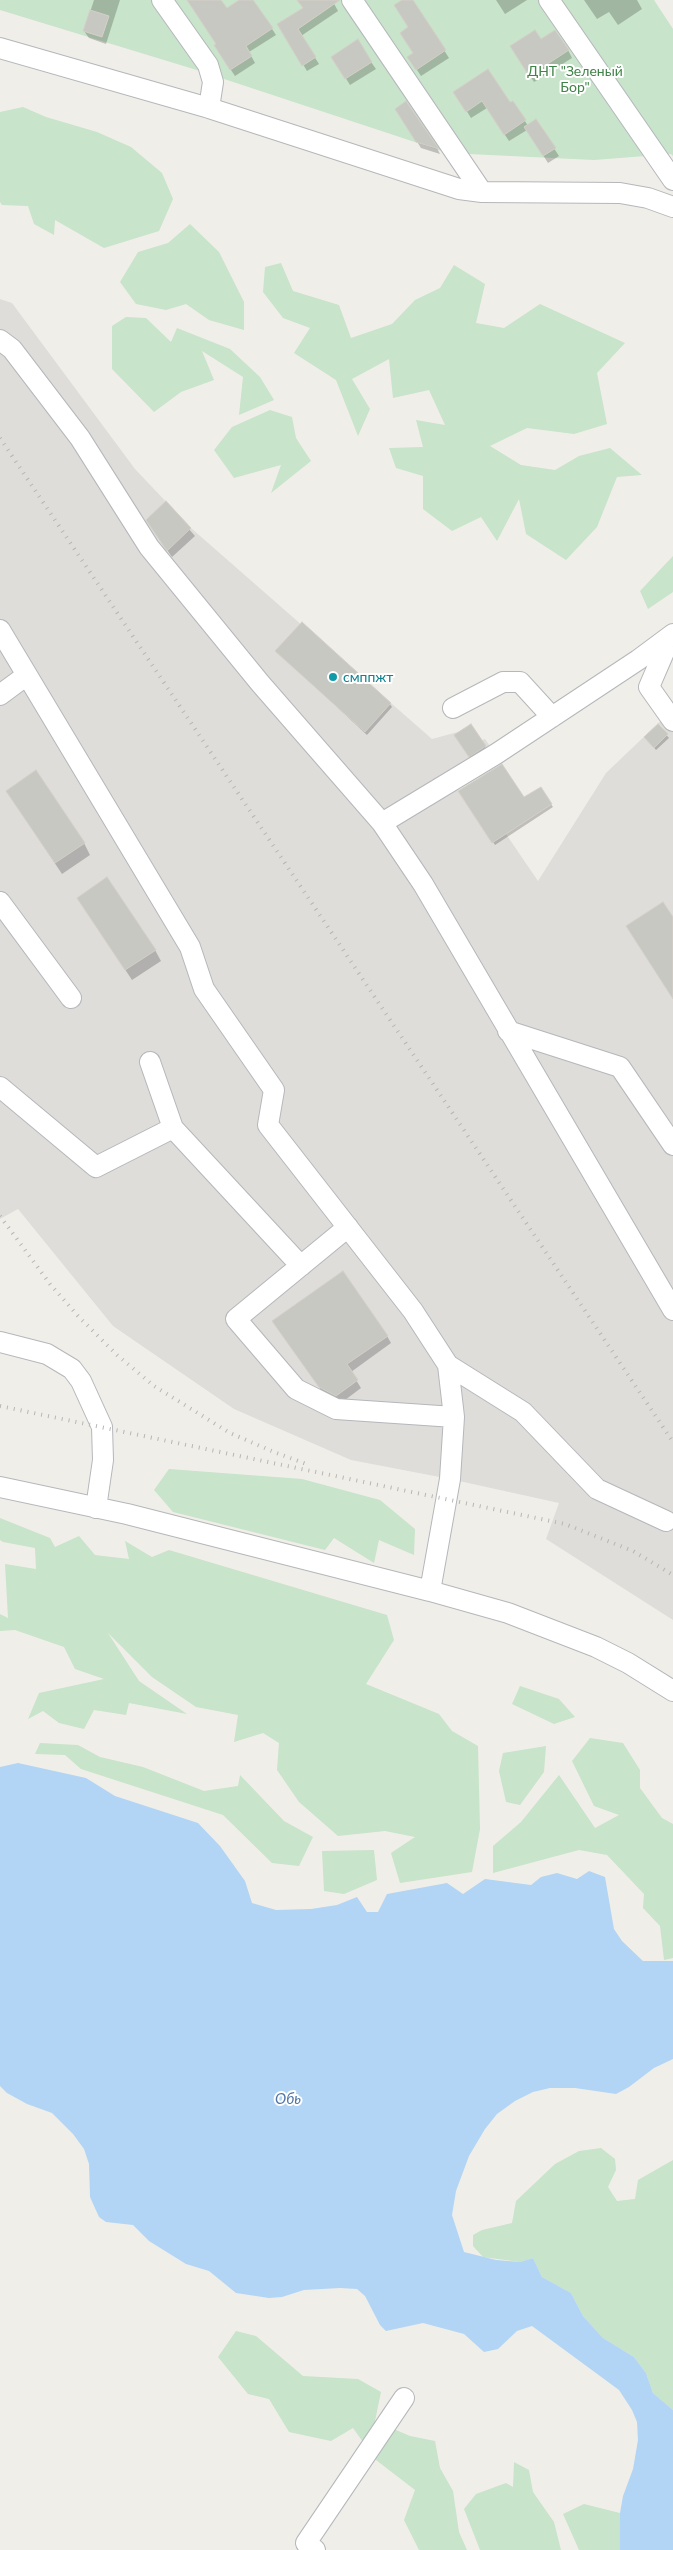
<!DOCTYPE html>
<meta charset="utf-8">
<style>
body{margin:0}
canvas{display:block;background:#f0eee8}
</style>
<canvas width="673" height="2550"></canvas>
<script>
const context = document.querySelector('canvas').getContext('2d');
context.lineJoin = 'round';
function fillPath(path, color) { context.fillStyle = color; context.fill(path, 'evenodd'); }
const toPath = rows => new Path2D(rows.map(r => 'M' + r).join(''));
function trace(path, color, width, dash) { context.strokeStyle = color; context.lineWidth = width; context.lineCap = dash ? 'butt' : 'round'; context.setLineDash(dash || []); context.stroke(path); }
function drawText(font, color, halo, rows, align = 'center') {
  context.font = font + ' Lato,sans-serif'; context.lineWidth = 4; context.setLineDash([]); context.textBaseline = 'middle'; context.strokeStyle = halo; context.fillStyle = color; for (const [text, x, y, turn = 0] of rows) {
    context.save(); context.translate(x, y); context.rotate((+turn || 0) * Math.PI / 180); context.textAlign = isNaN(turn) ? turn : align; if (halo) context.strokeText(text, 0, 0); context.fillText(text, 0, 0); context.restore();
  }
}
fillPath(toPath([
 [0,299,12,303,135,469,191,528,432,739,458,732,471,724,482,740,485,739,499,759,456,788,492,842,506,834,538,881,606,773,673,709,673,1620,546,1539,559,1503,450,1479,351,1460,234,1409,113,1326,18,1209,0,1219]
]), '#dfddda');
fillPath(toPath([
 [0,0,654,0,673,29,673,156,671,154,594,160,448,153,200,71,0,10],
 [23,107,46,117,97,132,131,147,162,173,173,199,159,231,104,248,55,220,54,235,34,224,28,206,2,205,0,202,0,112],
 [190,224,219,252,244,302,244,330,209,320,186,304,166,310,136,304,120,282,138,252,168,243],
 [281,263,293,291,339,305,351,338,392,324,415,300,440,288,454,265,485,284,476,323,504,328,540,304,625,343,597,373,607,424,574,434,527,428,490,446,521,465,555,470,579,456,610,448,642,475,617,477,597,527,566,560,526,534,519,499,497,541,481,517,452,531,423,509,423,476,396,468,389,448,423,447,416,420,445,425,429,390,393,398,389,359,352,379,370,409,358,436,336,380,294,353,310,328,283,318,263,292,265,267],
 [126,317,146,318,171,342,177,328,230,349,260,377,274,400,239,415,243,377,202,351,214,380,181,392,154,412,112,369,112,326],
 [270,410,292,417,296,438,311,461,271,493,281,465,234,478,214,450,232,427],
 [673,556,673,592,648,609,640,591],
 [169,1469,302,1479,380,1500,415,1529,414,1555,379,1540,374,1563,334,1538,325,1550,173,1512,154,1490],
 [0,1518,50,1538,55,1547,79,1536,95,1555,129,1559,125,1541,152,1557,169,1550,387,1615,394,1640,366,1684,439,1714,452,1731,478,1746,480,1829,472,1872,400,1883,391,1853,415,1837,385,1831,338,1836,299,1802,277,1770,279,1743,263,1733,234,1742,238,1715,196,1707,152,1677,108,1633,139,1681,187,1714,129,1703,126,1715,94,1710,84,1729,59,1723,43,1711,28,1719,39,1693,104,1679,75,1669,64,1647,15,1630,0,1631,0,1614,8,1618,5,1564,36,1569,35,1548,3,1542,0,1540],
 [520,1686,559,1699,575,1717,554,1724,512,1704],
 [590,1738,623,1743,640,1770,640,1788,662,1818,673,1824,673,1958,664,1960,660,1926,643,1908,644,1894,607,1855,579,1850,493,1873,493,1846,521,1822,559,1775,595,1828,619,1815,594,1806,572,1761],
 [40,1743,78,1745,100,1757,143,1767,204,1791,238,1786,240,1775,284,1821,313,1837,299,1866,272,1863,223,1815,81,1769,65,1755,35,1754],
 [546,1746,544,1772,520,1805,506,1802,499,1771,503,1753],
 [374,1850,377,1880,344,1894,324,1891,322,1851],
 [601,2148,615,2159,616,2170,608,2187,617,2201,635,2199,638,2180,673,2160,673,2410,653,2393,646,2373,634,2357,603,2338,583,2316,571,2293,542,2277,533,2258,520,2262,483,2257,473,2246,473,2235,482,2230,512,2223,516,2201,555,2164,579,2151],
 [236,2331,256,2336,303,2376,358,2379,381,2392,375,2421,410,2436,435,2441,440,2468,453,2491,459,2532,467,2550,419,2550,404,2520,415,2490,376,2460,353,2428,331,2441,289,2432,269,2399,248,2394,218,2357],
 [514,2462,529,2470,533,2492,554,2522,561,2550,480,2550,464,2509,476,2494,506,2483,513,2487],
 [584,2504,620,2513,620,2550,579,2550,563,2514]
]), '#c8e4ca');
fillPath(toPath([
 [18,1763,86,1778,115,1796,198,1823,220,1846,245,1881,252,1903,276,1910,311,1909,337,1905,357,1897,367,1912,378,1912,387,1894,447,1883,463,1894,485,1879,531,1885,541,1877,557,1873,577,1879,589,1871,605,1877,614,1929,622,1941,643,1961,673,1961,673,2059,654,2068,629,2087,616,2094,575,2088,550,2088,533,2092,515,2101,497,2114,485,2129,469,2156,456,2191,452,2215,464,2252,496,2260,520,2262,533,2258,542,2277,571,2293,583,2316,603,2338,634,2357,646,2373,653,2393,673,2410,673,2550,620,2550,620,2513,623,2496,633,2469,638,2440,637,2422,632,2410,619,2390,532,2326,517,2331,498,2349,484,2352,464,2334,423,2323,386,2331,380,2325,365,2296,357,2289,340,2288,304,2290,282,2297,269,2298,236,2293,209,2271,186,2264,149,2241,133,2225,106,2222,99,2217,90,2197,89,2164,84,2149,73,2134,52,2113,27,2104,7,2093,0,2086,0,1767]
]), '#b2d5f5');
fillPath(toPath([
 [94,0,120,0,106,44,89,38,84,31],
 [188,0,220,0,226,10,242,0,253,0,276,35,249,52,255,63,235,76,219,52,218,44],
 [298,0,332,0,338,11,301,36,319,64,307,71,279,24,304,8],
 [404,0,412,0,449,58,421,76,413,64,414,54],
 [496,0,527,0,505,14],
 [584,0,637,0,642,9,618,25,609,12,597,19],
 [541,41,568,50,572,58,534,82,516,54],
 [371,62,376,69,350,85,337,64],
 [455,92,510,104,513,102,528,126,536,121,559,156,548,163,527,130,509,141,487,108,471,118],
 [406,103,438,150,440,154,421,148,400,115],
 [166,503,195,536,172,557,152,528],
 [277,651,390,704,392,707,367,735],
 [470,725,487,750,471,759,456,735],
 [658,725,669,738,656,750,645,737],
 [540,788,553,807,495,845,460,791,524,799],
 [14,802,84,843,90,855,62,874],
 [85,909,155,950,161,961,132,980],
 [278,1329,387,1336,391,1343,351,1372,361,1388,341,1403,324,1394]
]), '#0003');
const building = toPath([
 [187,0,221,0,227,8,239,0,253,0,273,28,246,46,252,56,230,70,214,45,216,44,187,0],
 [297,0,340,0,298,29,316,57,302,66,277,24,303,8,297,0],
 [402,0,413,0,446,50,416,70,407,57,413,53,400,33,408,27,394,5,402,0],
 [90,10,109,16,102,37,83,31,90,10],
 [535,30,541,39,555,30,569,50,529,76,510,46,535,30],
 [358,39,372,62,345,79,331,57,358,39],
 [488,69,510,102,513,101,526,120,504,135,482,101,466,112,453,92,488,69],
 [406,101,439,149,416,142,395,109,406,101],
 [536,119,556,148,543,156,524,127,536,119],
 [166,501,191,528,167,551,146,520,166,501],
 [302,622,391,703,365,732,275,651,302,622],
 [471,724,486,746,469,757,454,735,471,724],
 [658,724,668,734,654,748,644,737,658,724],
 [502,764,524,797,541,787,552,804,492,843,458,791,502,764],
 [36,770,85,843,55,863,6,791,36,770],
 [107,877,156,950,125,970,77,898,107,877],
 [663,902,673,917,673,999,626,926,663,902],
 [343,1271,388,1336,347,1364,358,1380,336,1396,319,1387,272,1321,343,1271]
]);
fillPath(building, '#c8c8c3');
trace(building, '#d4d0c7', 1);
const minor = toPath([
 [162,0,208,65,213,82,209,108],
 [352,0,482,192],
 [549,0,673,180],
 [0,48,209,108,459,189,482,192,620,193,648,198,673,207],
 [0,340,12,349,80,438,149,547,260,683,382,823,423,884,673,1310],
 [0,630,190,947,204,989,274,1090,268,1125,413,1311,448,1365,454,1417,450,1479,430,1591],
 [671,636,649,687,673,721],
 [0,695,27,675],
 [453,708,503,682,520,682,552,717],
 [382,823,496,754,638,660,673,634],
 [0,902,71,998],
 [508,1031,620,1067,673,1145],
 [150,1062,173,1128,301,1266],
 [0,1087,96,1167,173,1128],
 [348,1227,236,1319,296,1389,336,1409,454,1417],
 [0,1342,47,1354,72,1369,81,1381,102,1427,103,1460,96,1508],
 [448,1365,523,1412,597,1489,666,1521],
 [0,1487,127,1514,430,1591,508,1613,596,1647,628,1663,673,1691],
 [315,2550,306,2543,404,2398]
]);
trace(minor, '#b5b7bb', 22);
trace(minor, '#fff', 20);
trace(toPath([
 [0,438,673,1442],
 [0,1216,50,1284,78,1316,117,1355,154,1386,230,1433,274,1452,309,1465],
 [0,1406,565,1524,633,1551,673,1575]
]), '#b5b6b6', 4, [1, 6]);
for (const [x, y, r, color] of [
 [333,677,5,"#0f9aa8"]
]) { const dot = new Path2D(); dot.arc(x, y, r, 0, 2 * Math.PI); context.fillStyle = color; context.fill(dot); trace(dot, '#fff', 2); }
drawText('14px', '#418448', '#fff', [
 ["ДНТ \"Зеленый",575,71],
 ["Бор\"",575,87]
]);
drawText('14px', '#0d838f', '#fff', [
 ["смппжт",343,677]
], 'left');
drawText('italic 15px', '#5076a6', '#fff', [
 ["Обь",288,2099]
]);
</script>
